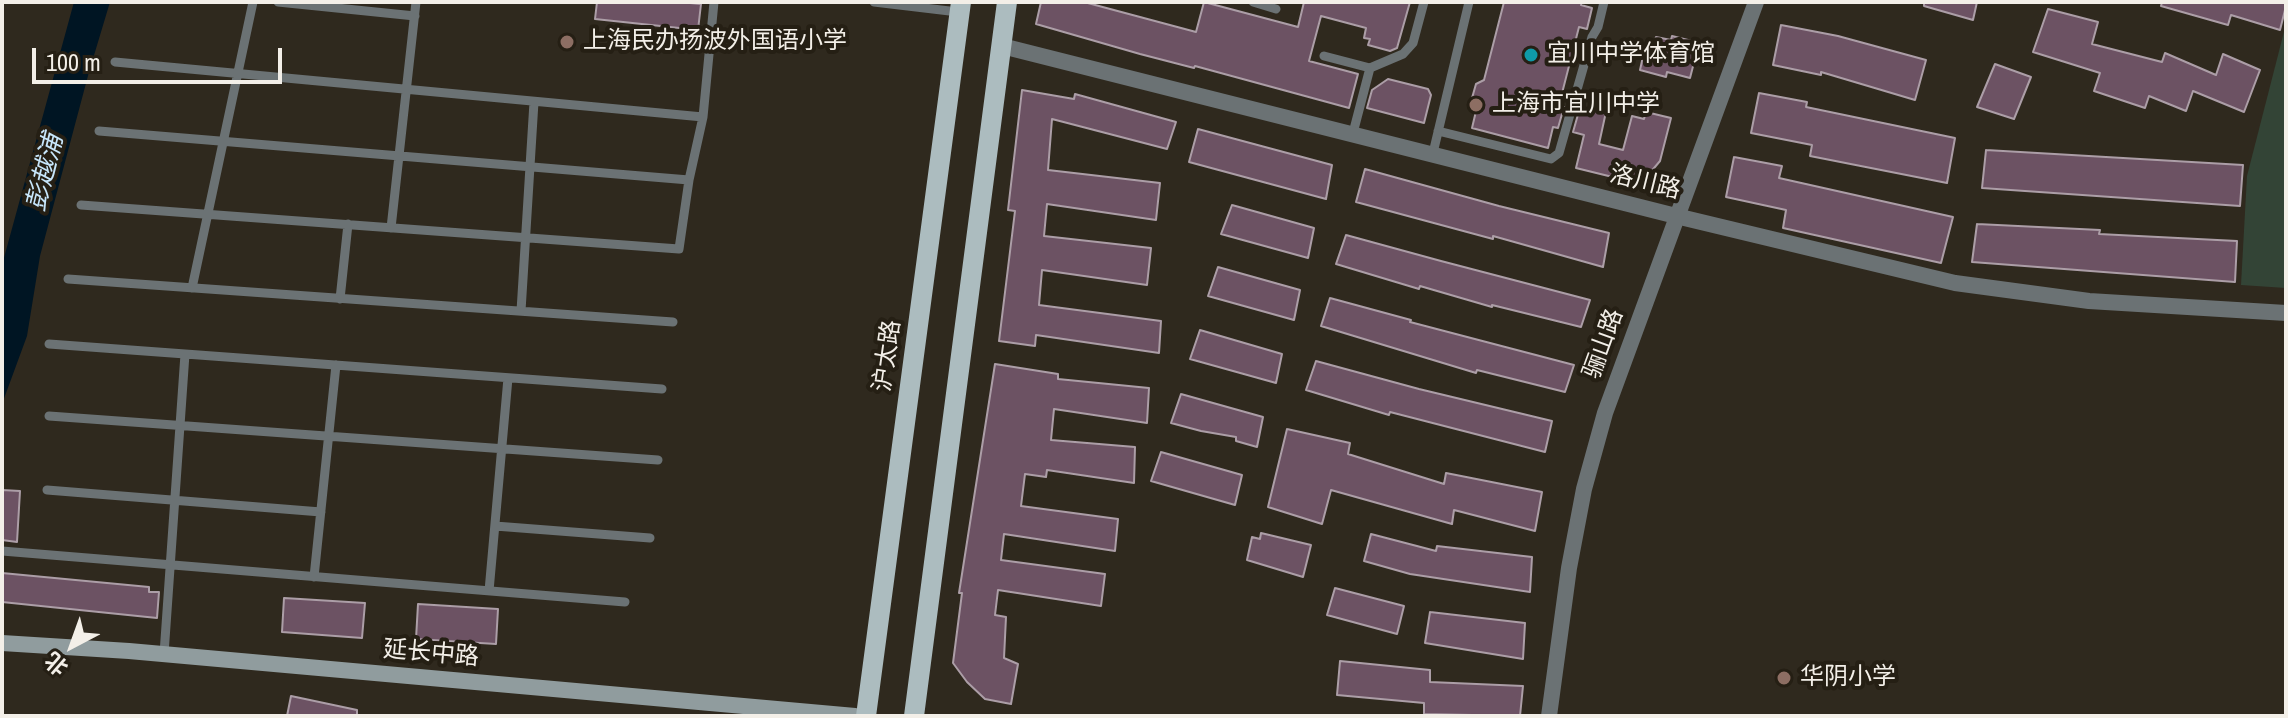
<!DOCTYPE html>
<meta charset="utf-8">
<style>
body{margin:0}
#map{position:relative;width:2288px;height:718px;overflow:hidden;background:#2f291e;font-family:"Archivo Narrow","Noto Sans SC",sans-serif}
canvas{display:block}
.frame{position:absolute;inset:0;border:4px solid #f3efe8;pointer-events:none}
.north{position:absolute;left:32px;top:606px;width:80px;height:80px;-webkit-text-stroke:6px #251f14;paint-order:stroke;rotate:221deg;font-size:22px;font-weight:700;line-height:32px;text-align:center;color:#f3efe8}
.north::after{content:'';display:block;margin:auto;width:28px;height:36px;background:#f3efe8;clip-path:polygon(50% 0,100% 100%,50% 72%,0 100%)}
.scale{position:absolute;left:32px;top:48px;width:250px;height:36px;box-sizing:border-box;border:4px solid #f3efe8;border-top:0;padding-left:10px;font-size:24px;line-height:28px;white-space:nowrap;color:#f3efe8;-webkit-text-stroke:6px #251f14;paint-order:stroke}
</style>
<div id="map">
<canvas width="2288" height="718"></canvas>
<div class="frame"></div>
<div class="north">北</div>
<div class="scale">100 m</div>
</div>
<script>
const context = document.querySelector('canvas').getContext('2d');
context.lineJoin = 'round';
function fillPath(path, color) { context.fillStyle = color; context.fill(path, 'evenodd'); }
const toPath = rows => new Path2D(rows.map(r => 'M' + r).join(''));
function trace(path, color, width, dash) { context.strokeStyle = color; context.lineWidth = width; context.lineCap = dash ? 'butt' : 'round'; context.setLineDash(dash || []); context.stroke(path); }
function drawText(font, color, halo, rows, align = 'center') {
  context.font = font + ' "Archivo Narrow","Noto Sans SC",sans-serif'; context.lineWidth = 8; context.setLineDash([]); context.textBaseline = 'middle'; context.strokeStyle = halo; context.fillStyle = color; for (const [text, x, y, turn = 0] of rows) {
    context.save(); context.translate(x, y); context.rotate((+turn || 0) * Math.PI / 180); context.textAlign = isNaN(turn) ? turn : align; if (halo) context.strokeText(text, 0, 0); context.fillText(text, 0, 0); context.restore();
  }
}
fillPath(toPath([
 [2286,24,2286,288,2241,285,2247,176]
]), '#334436');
fillPath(toPath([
 [74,2,110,2,89,72,40,256,27,336,2,404,2,265]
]), '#001523');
const building = toPath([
 [597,2,679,2,701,4,698,30,595,19,597,2],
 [1041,2,1084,2,1196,32,1204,2,1298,27,1304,2,1410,2,1397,48,1390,51,1368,45,1370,39,1364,38,1366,28,1321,16,1309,61,1358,74,1349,108,1195,66,1194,68,1140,54,1036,24,1041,2],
 [1504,2,1582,2,1581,5,1592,8,1587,29,1579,27,1559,105,1564,107,1558,128,1553,127,1548,148,1472,128,1477,107,1470,105,1476,84,1484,80,1504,2],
 [1924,2,1977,2,1973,20,1924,6,1924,2],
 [2162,2,2286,2,2286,6,2280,30,2231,15,2228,25,2161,6,2162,2],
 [2048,9,2098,22,2092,44,2162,62,2165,53,2216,75,2223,54,2260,70,2244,112,2193,91,2186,111,2149,96,2145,108,2094,91,2100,73,2033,52,2048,9],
 [1781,25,1838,36,1926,60,1915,100,1821,72,1821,75,1773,65,1781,25],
 [1672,36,1692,41,1691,45,1698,47,1690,78,1667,72,1666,77,1640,70,1644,52,1652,54,1656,37,1671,40,1672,36],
 [1995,64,2031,77,2014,119,1977,107,1995,64],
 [1388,79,1428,89,1431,95,1424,123,1367,108,1372,90,1388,79],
 [1022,90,1074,99,1075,94,1176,122,1167,149,1052,119,1048,170,1160,183,1156,220,1047,204,1044,236,1151,248,1147,285,1042,270,1039,305,1161,321,1159,353,1036,335,1035,346,999,341,1015,211,1008,210,1022,90],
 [1759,93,1807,102,1806,107,1955,138,1947,183,1810,156,1812,145,1751,133,1759,93],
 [1594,94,1609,98,1599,144,1623,150,1632,116,1644,119,1646,112,1671,118,1660,161,1644,180,1637,183,1576,168,1584,135,1573,132,1579,111,1589,113,1594,94],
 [1198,129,1332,165,1326,199,1189,162,1198,129],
 [1986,150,2243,165,2240,206,1982,188,1986,150],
 [1734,157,1782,166,1779,178,1953,217,1941,263,1783,228,1786,210,1726,197,1734,157],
 [1365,169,1499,206,1609,233,1603,267,1493,236,1493,239,1356,202,1365,169],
 [1232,205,1314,228,1308,258,1221,234,1232,205],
 [1977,224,2100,230,2099,234,2237,241,2235,282,1972,262,1977,224],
 [1346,235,1441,261,1590,300,1581,327,1492,305,1492,307,1420,286,1419,289,1336,264,1346,235],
 [1218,267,1300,290,1294,320,1208,296,1218,267],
 [1330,298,1411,320,1410,322,1574,365,1565,392,1477,370,1476,373,1321,326,1330,298],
 [1200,330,1282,354,1276,383,1190,359,1200,330],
 [1316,361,1419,389,1552,421,1545,452,1390,412,1389,415,1306,390,1316,361],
 [995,364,1058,374,1058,379,1149,388,1147,423,1054,409,1051,440,1135,447,1134,483,1047,470,1046,477,1025,474,1021,506,1118,519,1115,551,1004,534,1001,560,1105,574,1101,606,998,590,995,615,1006,617,1004,658,1018,664,1011,704,985,699,967,682,953,663,962,593,959,593,995,364],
 [1181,394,1263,417,1257,447,1236,441,1236,437,1201,431,1171,423,1181,394],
 [1287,429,1350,443,1348,454,1444,484,1446,473,1542,492,1535,531,1454,510,1452,524,1331,490,1322,524,1268,507,1287,429],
 [1161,452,1242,475,1235,505,1151,481,1161,452],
 [2,490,20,491,17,542,2,540,2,490],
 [1261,533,1311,545,1303,577,1247,560,1252,537,1260,539,1261,533],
 [1371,534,1436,551,1437,546,1532,557,1530,592,1410,574,1364,561,1371,534],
 [2,573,149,587,149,592,159,592,157,618,2,602,2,573],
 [1335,588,1404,606,1397,634,1327,615,1335,588],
 [284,598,365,603,362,638,282,632,284,598],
 [418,604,498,609,496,644,416,639,418,604],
 [1430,612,1525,623,1523,659,1425,643,1430,612],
 [1340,661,1430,670,1430,682,1523,686,1520,716,1424,714,1424,703,1337,695,1340,661],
 [291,696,357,710,357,716,287,716,291,696]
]);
fillPath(building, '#6c5263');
trace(building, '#ac9ea7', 2);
trace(toPath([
 [278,2,415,16],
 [874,2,958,12],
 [1253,2,1276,9],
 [1324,56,1370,68],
 [115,62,703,117],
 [99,131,689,180],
 [1438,131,1551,159,1559,153,1592,37,1598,27,1604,2],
 [1353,133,1370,68,1403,54,1413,43,1424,2],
 [1433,153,1469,2],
 [81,205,679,249,689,180,703,117,714,2],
 [391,228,416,2],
 [68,279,673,322],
 [192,288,253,2],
 [340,299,348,224],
 [521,311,534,102],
 [49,344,662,389],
 [49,416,658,460],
 [47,490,321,512],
 [495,526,650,538],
 [2,551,625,602],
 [314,577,336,365],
 [489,591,508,378],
 [164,654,185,354]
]), '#6b7274', 9);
trace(toPath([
 [1002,46,1676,216,1955,283,2089,301,2286,313],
 [1549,716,1569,568,1584,489,1605,413,1756,2]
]), '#6b7274', 16);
trace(toPath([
 [2,643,129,651,855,716]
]), '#909c9e', 16);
trace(toPath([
 [866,716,961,2],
 [914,716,1007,2]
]), '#acbcbf', 20);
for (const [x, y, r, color] of [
 [567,42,8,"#8d6e63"],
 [1531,55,8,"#0f9aa8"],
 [1476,105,8,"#8d6e63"],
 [1784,678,8,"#8d6e63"]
]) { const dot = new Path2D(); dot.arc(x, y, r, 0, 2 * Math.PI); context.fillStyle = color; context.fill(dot); trace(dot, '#251f14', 3); }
drawText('24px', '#f3efe8', '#251f14', [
 ["上海民办扬波外国语小学",583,42],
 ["宜川中学体育馆",1547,55],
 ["上海市宜川中学",1492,105],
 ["华阴小学",1800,678]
], 'left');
drawText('24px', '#f3efe8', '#251f14', [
 ["洛川路",1645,183,14],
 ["骊山路",1604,344,-70],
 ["沪太路",888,356,-82],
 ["延长中路",431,654,5]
]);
drawText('italic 26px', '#c7e6fb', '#251f14', [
 ["彭越浦",46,173,-76]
]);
</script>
